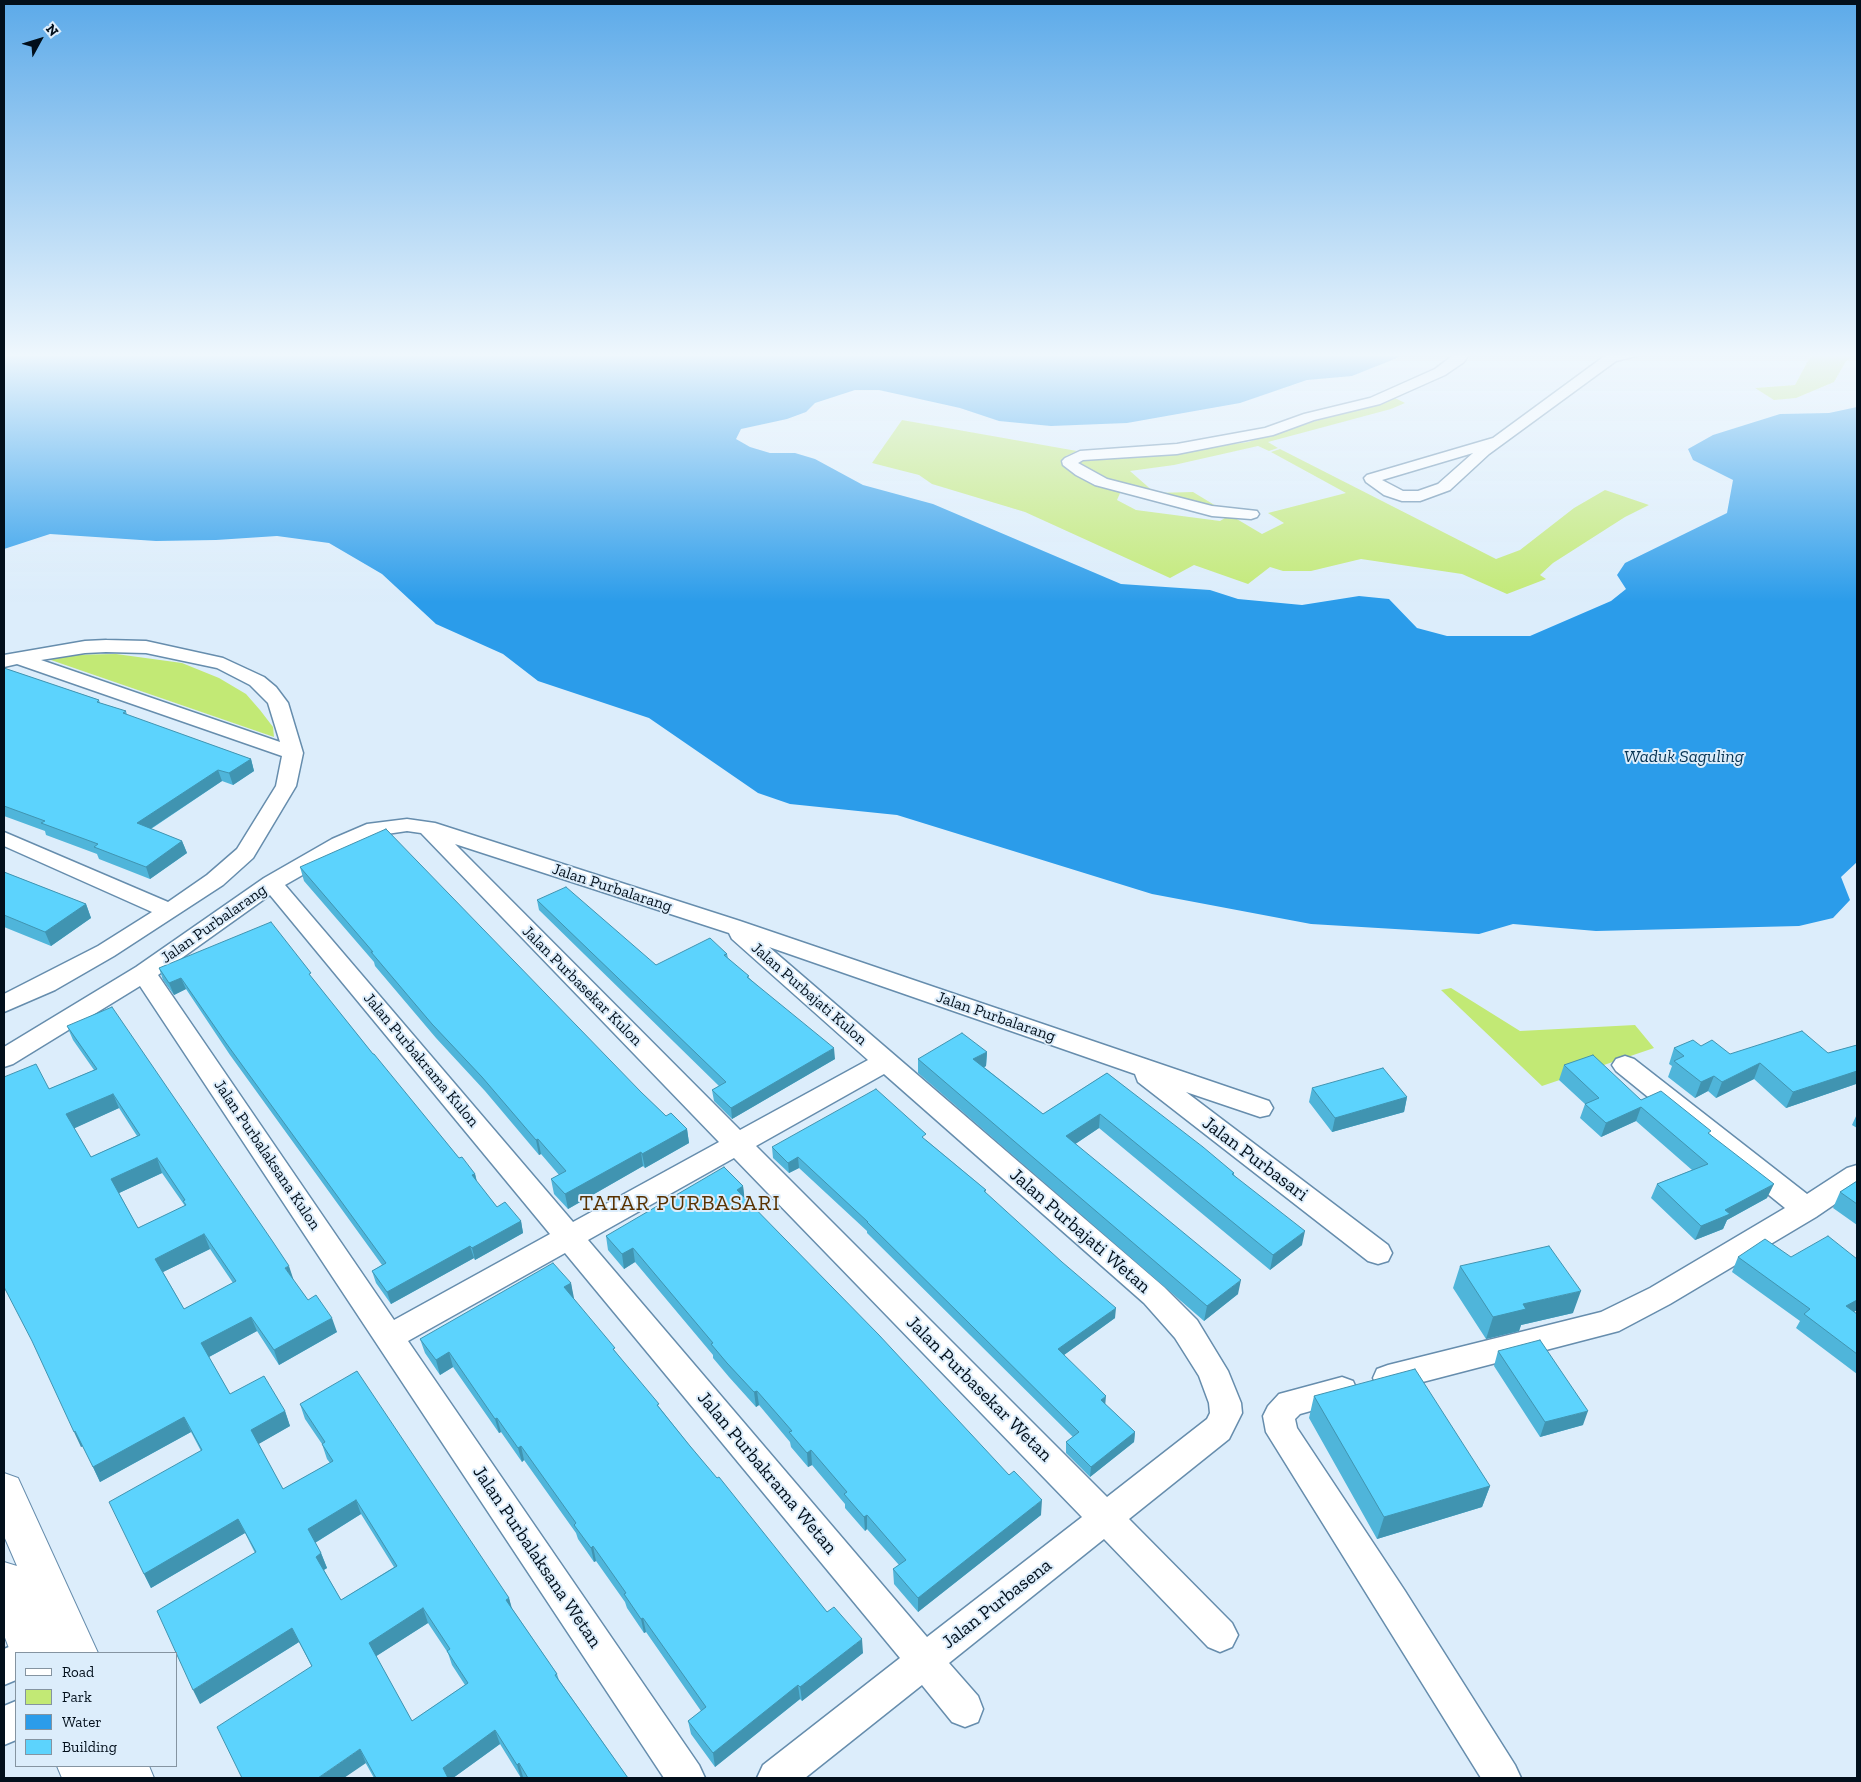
<!DOCTYPE html>
<style>
body{margin:0}
#map{position:relative;width:1861px;height:1782px;overflow:hidden;background:#dcedfb;font-family:"Zilla Slab",serif}
canvas{display:block}
.frame{position:absolute;inset:0;border:5px solid #020f1b;pointer-events:none}
.legend{position:absolute;left:15px;top:1652px;width:162px;height:115px;box-sizing:border-box;background:#dcedfb;border:1px solid #8594a1;margin:0;padding:6px 9px;list-style:none;font-size:15px;color:#020f1b}
.legend li{display:flex;align-items:center;gap:10px;height:25px}
.legend b{width:25px;border:1px solid #8594a1}
.north{position:absolute;left:15px;top:15px;width:50px;height:50px;-webkit-text-stroke:4px #dcedfb;paint-order:stroke;rotate:51deg;font-size:14px;font-weight:700;line-height:20px;text-align:center;color:#020f1b}
.north::after{content:'';display:block;margin:auto;width:18px;height:22px;background:#020f1b;clip-path:polygon(50% 0,100% 100%,50% 72%,0 100%)}
</style>
<div id="map">
<canvas width="1861" height="1782"></canvas>
<div class="frame"></div>
<ul class="legend">
<li><b style="height:6px;background:#fff"></b>Road</li>
<li><b style="height:14px;background:#c2e975"></b>Park</li>
<li><b style="height:14px;background:#2b9cea"></b>Water</li>
<li><b style="height:14px;background:#5cd3fd"></b>Building</li>
</ul>
<div class="north">N</div>
</div>
<script>
const context = document.querySelector('canvas').getContext('2d');
context.lineJoin = 'round';
function fillPath(path, color) { context.fillStyle = color; context.fill(path, 'evenodd'); }
const toPath = rows => new Path2D(rows.map(r => 'M' + r).join(''));
function trace(path, color, width, dash) { context.strokeStyle = color; context.lineWidth = width; context.lineCap = dash ? 'butt' : 'round'; context.setLineDash(dash || []); context.stroke(path); }
function drawText(font, color, halo, rows, align = 'center') {
  context.font = font + ' "Zilla Slab",serif'; context.lineWidth = 4; context.setLineDash([]); context.textBaseline = 'middle'; context.strokeStyle = halo; context.fillStyle = color; for (const [text, x, y, turn = 0] of rows) {
    context.save(); context.translate(x, y); context.rotate((+turn || 0) * Math.PI / 180); context.textAlign = isNaN(turn) ? turn : align; if (halo) context.strokeText(text, 0, 0); context.fillText(text, 0, 0); context.restore();
  }
}
fillPath(toPath([
 [1824,353,1857,353,1857,356,1846,361,1834,382,1796,398,1774,400,1755,388,1795,385,1810,357],
 [1393,397,1405,403,1391,409,1268,442,1278,448,1269,451,1258,446,1174,465,1130,471,1155,493,1193,492,1226,512,1103,480,1080,468,1076,461,1193,450,1248,442],
 [902,420,1077,451,1066,456,1066,465,1121,491,1117,500,1136,510,1220,521,1230,515,1262,534,1284,523,1268,513,1346,493,1271,452,1280,449,1496,559,1520,550,1574,508,1605,490,1649,505,1625,517,1553,563,1540,575,1546,579,1507,594,1462,574,1361,559,1311,571,1283,571,1270,567,1248,584,1194,565,1170,578,1025,512,932,484,919,475,872,463],
 [116,654,182,663,219,678,246,694,260,710,273,727,274,737,48,659,66,655],
 [1451,988,1520,1031,1635,1025,1654,1048,1542,1086,1441,990]
]), '#c2e975');
fillPath(toPath([
 [4,353,1403,353,1397,358,1352,376,1307,380,1240,403,1127,423,1051,426,999,421,960,408,879,390,855,390,815,403,806,412,787,419,741,429,736,439,750,447,770,453,795,453,815,459,863,485,933,504,1121,584,1210,590,1238,599,1302,605,1359,596,1389,599,1417,628,1447,636,1530,636,1611,601,1626,589,1617,575,1625,563,1727,513,1733,480,1693,460,1688,449,1713,435,1780,414,1829,413,1857,407,1857,862,1841,877,1850,900,1833,918,1799,926,1596,931,1513,924,1479,934,1311,924,1152,894,897,815,790,804,758,793,649,718,538,681,503,654,436,624,382,574,329,543,277,536,216,540,156,541,50,534,4,549]
]), '#2b9cea');
const street = toPath([
 [1456,353,1470,353,1464,362,1445,375,1380,404,1314,420,1273,435,1177,454,1083,460,1078,463,1107,479,1212,506,1257,511,1259,514,1257,517,1251,519,1212,516,1095,485,1076,475,1063,465,1062,461,1065,458,1080,451,1177,444,1265,428,1304,414,1370,398,1435,369,1456,353],
 [1615,353,1638,353,1636,356,1616,361,1489,454,1450,490,1420,501,1402,501,1384,495,1366,482,1364,478,1367,475,1493,438,1606,355,1615,353],
 [1473,453,1438,484,1418,491,1403,491,1382,480,1473,453],
 [106,640,146,641,223,658,264,677,276,687,288,703,303,753,296,786,253,858,223,885,114,956,55,990,4,1012,4,994,98,946,152,912,4,846,4,832,168,902,207,875,237,849,276,786,282,756,17,664,4,667,4,655,85,641,106,640],
 [106,652,146,653,217,668,250,685,268,703,280,742,41,660,85,653,106,652],
 [407,819,435,823,740,921,1269,1101,1273,1108,1269,1115,1260,1117,1186,1092,1388,1245,1392,1253,1388,1261,1378,1264,1368,1261,1138,1082,1135,1074,769,947,1164,1287,1197,1320,1228,1371,1241,1403,1242,1413,1229,1439,1129,1519,1232,1623,1238,1635,1232,1647,1220,1652,1208,1647,1104,1539,949,1663,978,1696,983,1709,978,1722,965,1727,952,1722,922,1685,805,1778,757,1778,763,1765,900,1658,565,1253,408,1341,699,1765,705,1778,664,1778,140,986,13,1064,4,1067,4,1047,136,967,264,878,332,839,367,824,407,819],
 [407,831,421,833,719,1142,573,1222,285,885,348,849,380,835,407,831],
 [455,844,729,933,732,939,868,1060,740,1130,455,844],
 [270,895,550,1234,394,1320,158,975,270,895],
 [884,1074,1144,1303,1175,1338,1199,1376,1209,1403,1210,1413,1207,1419,1107,1497,756,1146,884,1074],
 [734,1158,1082,1517,927,1637,588,1240,734,1158],
 [1625,1056,1634,1059,1807,1194,1847,1168,1857,1165,1857,1189,1816,1217,1670,1304,1619,1331,1388,1391,1377,1387,1373,1378,1377,1369,1388,1365,1601,1312,1650,1288,1785,1208,1616,1071,1612,1065,1616,1059,1625,1056],
 [1342,1377,1353,1381,1357,1390,1353,1399,1300,1414,1295,1419,1297,1428,1405,1591,1515,1765,1521,1778,1481,1778,1266,1432,1263,1416,1268,1406,1279,1394,1342,1377],
 [16,1644,29,1649,30,1653,16,1653,16,1680,4,1685,4,1649,16,1644],
 [16,1701,16,1740,4,1745,4,1706,16,1701]
]);
const secondary = toPath([
 [4,1473,18,1478,98,1653,54,1653,46,1633,54,1653,16,1653,16,1667,4,1635,4,1562,17,1566,4,1536,4,1473],
 [57,1766,103,1766,108,1778,62,1778,57,1766],
 [103,1766,149,1766,154,1778,108,1778,103,1766]
]);
trace(street, '#668dad', 3);
trace(secondary, '#668dad', 2);
fillPath(street, '#fff');
fillPath(secondary, '#fff');
fillPath(toPath([
 [4,668,99,700,100,703,126,711,127,715,251,759,254,771,233,785,222,781,151,829,182,841,187,853,150,879,99,859,97,854,46,835,45,831,4,816],
 [300,867,641,1092,666,1116,687,1129,689,1143,645,1168,643,1166,568,1209,554,1194,551,1179,559,1175,541,1154,539,1155,485,1091,436,1038,375,966,374,962,304,881],
 [4,872,86,904,91,918,51,946,4,927],
 [537,900,656,965,727,954,728,958,835,1059,732,1119,714,1101,712,1090,719,1086,539,910],
 [159,968,313,980,373,1054,459,1158,475,1174,477,1182,497,1207,521,1221,523,1233,475,1260,474,1258,391,1304,376,1283,372,1271,382,1265,230,1055,186,989,174,995,163,980],
 [67,1026,294,1281,308,1300,337,1332,279,1365,257,1331,209,1357,230,1394,285,1411,290,1426,258,1444,283,1489,330,1463,327,1459,322,1444,305,1419,300,1404,509,1598,511,1607,557,1674,559,1680,628,1778,524,1778,523,1777,521,1778,500,1744,453,1778,374,1778,312,1667,299,1642,200,1704,255,1553,245,1533,151,1588,144,1574,201,1451,191,1432,100,1482,83,1446,81,1447,49,1089,94,1070,73,1040],
 [119,1108,137,1136,91,1157,74,1128],
 [162,1173,185,1206,138,1228,119,1193],
 [210,1249,233,1283,184,1309,163,1272],
 [361,1514,394,1567,341,1600,324,1570,327,1568,321,1553,315,1543],
 [428,1623,448,1653,452,1665,465,1685,412,1721,376,1656],
 [1857,1045,1857,1085,1856,1084,1786,1108,1754,1079,1716,1098,1708,1091,1695,1098,1668,1077,1672,1066,1669,1064,1674,1048,1701,1046,1730,1054,1828,1053],
 [987,1052,986,1066,984,1067,1043,1114,1107,1073,1234,1173,1234,1175,1302,1245,1270,1270,1099,1128,1075,1144,1238,1294,1204,1321,918,1073,918,1059],
 [1564,1065,1641,1100,1710,1134,1767,1198,1727,1220,1723,1229,1695,1240,1651,1198,1657,1184,1692,1170,1636,1121,1601,1137,1580,1118,1585,1104,1559,1080],
 [1312,1088,1407,1097,1404,1112,1332,1132,1309,1102],
 [1857,1114,1857,1128,1852,1125],
 [926,1140,986,1190,985,1193,1115,1318,1064,1355,1106,1405,1135,1432,1134,1442,1090,1477,1066,1453,1066,1442,1073,1437,867,1233,867,1231,799,1168,789,1173,773,1158,772,1147],
 [1857,1181,1857,1225,1833,1208,1840,1192],
 [743,1186,744,1197,1041,1515,918,1612,894,1584,893,1569,899,1565,867,1529,865,1531,845,1508,845,1504,812,1465,808,1467,791,1447,790,1442,759,1405,756,1407,729,1377,713,1358,713,1355,635,1262,624,1269,608,1250,606,1236],
 [1738,1257,1791,1257,1857,1259,1857,1310,1854,1312,1857,1314,1857,1374,1796,1328,1800,1321,1732,1272],
 [1460,1266,1573,1313,1521,1325,1519,1331,1486,1339,1453,1288],
 [571,1283,573,1298,660,1408,690,1446,827,1612,863,1653,802,1701,800,1699,715,1767,691,1734,688,1721,701,1711,646,1632,644,1633,627,1608,625,1602,596,1561,594,1562,578,1539,576,1533,524,1460,522,1462,501,1432,499,1433,453,1367,440,1375,425,1353,420,1339],
 [1498,1351,1583,1425,1540,1437,1494,1366],
 [1314,1396,1490,1486,1482,1507,1377,1539,1309,1418]
]), '#4fb5da');
fillPath(toPath([
 [251,759,254,771,233,785,229,773],
 [218,770,222,781,141,835,137,823],
 [182,841,187,853,150,879,146,867],
 [86,904,91,918,51,946,45,932],
 [181,978,186,989,174,995,169,983],
 [834,1048,835,1059,732,1119,731,1108],
 [987,1052,986,1066,973,1074,973,1059],
 [1760,1063,1754,1079,1716,1098,1722,1082],
 [1857,1071,1857,1081,1856,1084,1786,1108,1793,1092],
 [1714,1076,1708,1091,1695,1098,1701,1082],
 [113,1094,119,1108,73,1129,66,1114],
 [1407,1097,1404,1112,1332,1132,1335,1118],
 [1641,1107,1636,1121,1601,1137,1606,1123],
 [1100,1114,1099,1128,1065,1151,1066,1136],
 [687,1129,689,1143,645,1168,642,1154],
 [538,1139,541,1154,539,1155,536,1140],
 [641,1152,643,1166,568,1209,565,1194],
 [798,1157,799,1168,789,1173,788,1163],
 [157,1158,162,1173,117,1194,111,1179],
 [475,1174,478,1186,472,1175],
 [1774,1184,1767,1198,1727,1220,1723,1229,1695,1240,1701,1226,1725,1210],
 [743,1186,745,1201,737,1190],
 [521,1221,523,1233,475,1260,472,1248],
 [1305,1231,1302,1245,1270,1270,1273,1255],
 [204,1234,210,1249,161,1273,155,1259],
 [470,1246,474,1258,391,1304,387,1292],
 [633,1248,635,1262,624,1269,622,1254],
 [289,1266,294,1281,285,1268],
 [1241,1280,1238,1294,1204,1321,1207,1306],
 [571,1283,574,1298,567,1302,564,1287],
 [1581,1291,1573,1313,1521,1325,1519,1331,1486,1339,1493,1317,1523,1304],
 [1857,1300,1857,1310,1839,1321,1846,1306],
 [1116,1308,1115,1318,1057,1360,1058,1349],
 [251,1317,257,1331,207,1358,201,1343],
 [332,1318,337,1332,279,1365,274,1350],
 [449,1352,453,1367,440,1375,436,1360],
 [757,1391,759,1405,756,1407,754,1392],
 [1106,1396,1105,1407,1101,1400],
 [285,1411,290,1426,257,1445,251,1430],
 [1588,1411,1583,1425,1540,1437,1545,1422],
 [184,1417,191,1432,100,1482,93,1467],
 [497,1418,501,1432,499,1433,495,1419],
 [75,1431,83,1446,81,1447,74,1432],
 [1135,1432,1134,1442,1090,1477,1091,1467],
 [521,1446,524,1460,522,1462,518,1448],
 [811,1450,812,1465,808,1467,807,1453],
 [1490,1486,1482,1507,1377,1539,1384,1517],
 [356,1500,361,1514,313,1544,308,1529],
 [1042,1500,1041,1515,918,1612,918,1598],
 [867,1515,867,1529,865,1531,864,1517],
 [238,1519,245,1533,151,1588,144,1574],
 [593,1546,596,1561,594,1562,591,1548],
 [321,1553,327,1568,322,1571,316,1557],
 [509,1598,513,1612,506,1600],
 [423,1608,428,1623,375,1657,369,1643],
 [643,1618,646,1632,644,1633,641,1619],
 [292,1628,299,1642,200,1704,193,1690],
 [862,1639,863,1653,802,1701,800,1687],
 [798,1685,800,1699,715,1767,713,1753],
 [495,1730,500,1744,453,1778,446,1778,443,1768],
 [360,1749,366,1763,344,1778,318,1778],
 [519,1763,523,1777,521,1778,517,1765]
]), '#4094b1');
const building = toPath([
 [4,668,99,700,97,702,126,711,123,713,251,759,229,773,218,770,137,823,182,841,146,867,94,847,98,844,41,823,45,821,4,806,4,668],
 [386,829,641,1092,666,1116,671,1113,687,1129,642,1154,641,1152,565,1194,551,1179,566,1171,538,1139,536,1140,482,1077,432,1024,371,952,373,952,300,867,386,829],
 [4,872,86,904,45,932,4,915,4,872],
 [566,887,656,965,710,938,727,954,724,955,749,976,747,977,834,1048,731,1108,712,1090,726,1082,537,900,566,887],
 [271,922,311,973,309,974,373,1054,374,1054,459,1158,462,1157,475,1174,472,1175,497,1207,505,1202,521,1221,472,1248,470,1246,387,1292,372,1271,386,1263,226,1043,181,978,169,983,159,968,271,922],
 [112,1007,273,1242,289,1266,285,1268,308,1300,316,1295,332,1318,274,1350,251,1317,201,1343,230,1394,264,1376,285,1411,251,1430,283,1489,333,1461,322,1444,325,1442,300,1404,357,1371,509,1598,506,1600,557,1674,555,1675,628,1778,528,1778,519,1763,517,1765,495,1730,443,1768,448,1778,376,1778,360,1749,318,1778,242,1778,217,1727,312,1666,292,1628,193,1690,157,1611,256,1552,238,1519,144,1574,109,1502,202,1450,184,1417,93,1467,75,1431,74,1432,32,1341,4,1287,4,1077,36,1064,49,1089,97,1069,67,1026,112,1007],
 [113,1094,140,1135,91,1157,66,1114,113,1094],
 [157,1158,185,1200,183,1201,186,1205,138,1228,111,1179,157,1158],
 [204,1234,236,1281,184,1309,155,1259,204,1234],
 [356,1500,397,1566,341,1600,316,1557,321,1553,308,1529,356,1500],
 [423,1608,450,1649,447,1651,468,1683,412,1721,369,1643,423,1608],
 [1802,1031,1828,1053,1857,1045,1857,1071,1793,1092,1760,1063,1722,1082,1714,1076,1701,1082,1674,1061,1684,1056,1674,1048,1693,1040,1701,1046,1712,1040,1730,1054,1802,1031],
 [962,1033,987,1052,973,1059,1043,1114,1107,1073,1203,1147,1234,1173,1232,1174,1305,1231,1273,1255,1100,1114,1066,1136,1241,1280,1207,1306,918,1059,962,1033],
 [1593,1055,1641,1100,1661,1091,1711,1131,1708,1133,1774,1184,1725,1210,1730,1214,1701,1226,1657,1184,1708,1164,1641,1107,1606,1123,1585,1104,1599,1098,1564,1065,1593,1055],
 [1383,1068,1407,1097,1335,1118,1312,1088,1383,1068],
 [876,1089,926,1134,922,1137,986,1190,984,1191,1062,1262,1116,1308,1058,1349,1106,1396,1101,1400,1135,1432,1091,1467,1066,1442,1079,1432,867,1222,868,1222,798,1157,788,1163,772,1147,876,1089],
 [724,1167,743,1186,737,1190,879,1335,1009,1475,1014,1471,1042,1500,918,1598,893,1569,906,1560,867,1515,864,1517,844,1494,847,1492,811,1450,807,1453,789,1432,792,1431,757,1391,754,1392,727,1363,711,1344,713,1343,633,1248,622,1254,606,1236,724,1167],
 [1857,1181,1857,1204,1840,1192,1857,1181],
 [1828,1236,1857,1259,1857,1300,1846,1306,1857,1314,1857,1354,1804,1314,1810,1309,1738,1257,1765,1239,1791,1257,1828,1236],
 [1549,1246,1581,1291,1523,1304,1526,1309,1493,1317,1460,1266,1549,1246],
 [553,1263,571,1283,564,1287,615,1348,613,1349,659,1404,657,1405,690,1446,717,1478,719,1477,827,1612,834,1607,862,1639,800,1687,798,1685,713,1753,688,1721,706,1707,643,1618,641,1619,624,1594,626,1593,593,1546,591,1548,574,1525,576,1523,521,1446,518,1448,497,1418,495,1419,449,1352,436,1360,420,1339,553,1263],
 [1540,1340,1588,1411,1545,1422,1498,1351,1540,1340],
 [1415,1369,1490,1486,1384,1517,1314,1396,1415,1369]
]);
fillPath(building, '#5cd3fd');
trace(building, '#4094b1', 1);
const sky = context.createLinearGradient(0, 0, 0, 602);
sky.addColorStop(0, '#5caae9');
sky.addColorStop(0.59, '#eff7fd');
sky.addColorStop(1, '#eff7fd00');
context.fillStyle = sky;
context.fillRect(0, 0, 1861, 602);
drawText('16px', '#020f1b', '#dcedfb', [
 ["Jalan Purbalarang",612,888,18],
 ["Jalan Purbalarang",214,924,-35],
 ["Jalan Purbasekar Kulon",582,986,45],
 ["Jalan Purbajati Kulon",809,994,41],
 ["Jalan Purbalarang",996,1017,19],
 ["Jalan Purbakrama Kulon",421,1060,50],
 ["Jalan Purbalaksana Kulon",267,1155,56]
]);
drawText('italic 18px', '#073454', '#dcedfb', [
 ["Waduk Saguling",1684,757]
]);
drawText('19px', '#020f1b', '#dcedfb', [
 ["Jalan Purbasari",1255,1159,37],
 ["Jalan Purbajati Wetan",1080,1231,41],
 ["Jalan Purbasekar Wetan",979,1389,45],
 ["Jalan Purbakrama Wetan",767,1473,50],
 ["Jalan Purbalaksana Wetan",537,1557,56],
 ["Jalan Purbasena",997,1604,-38]
]);
context.letterSpacing = '1px';
drawText('22px', '#593201', '#dcedfb', [
 ["TATAR PURBASARI",680,1204]
]);
context.letterSpacing = '0px';
</script>
